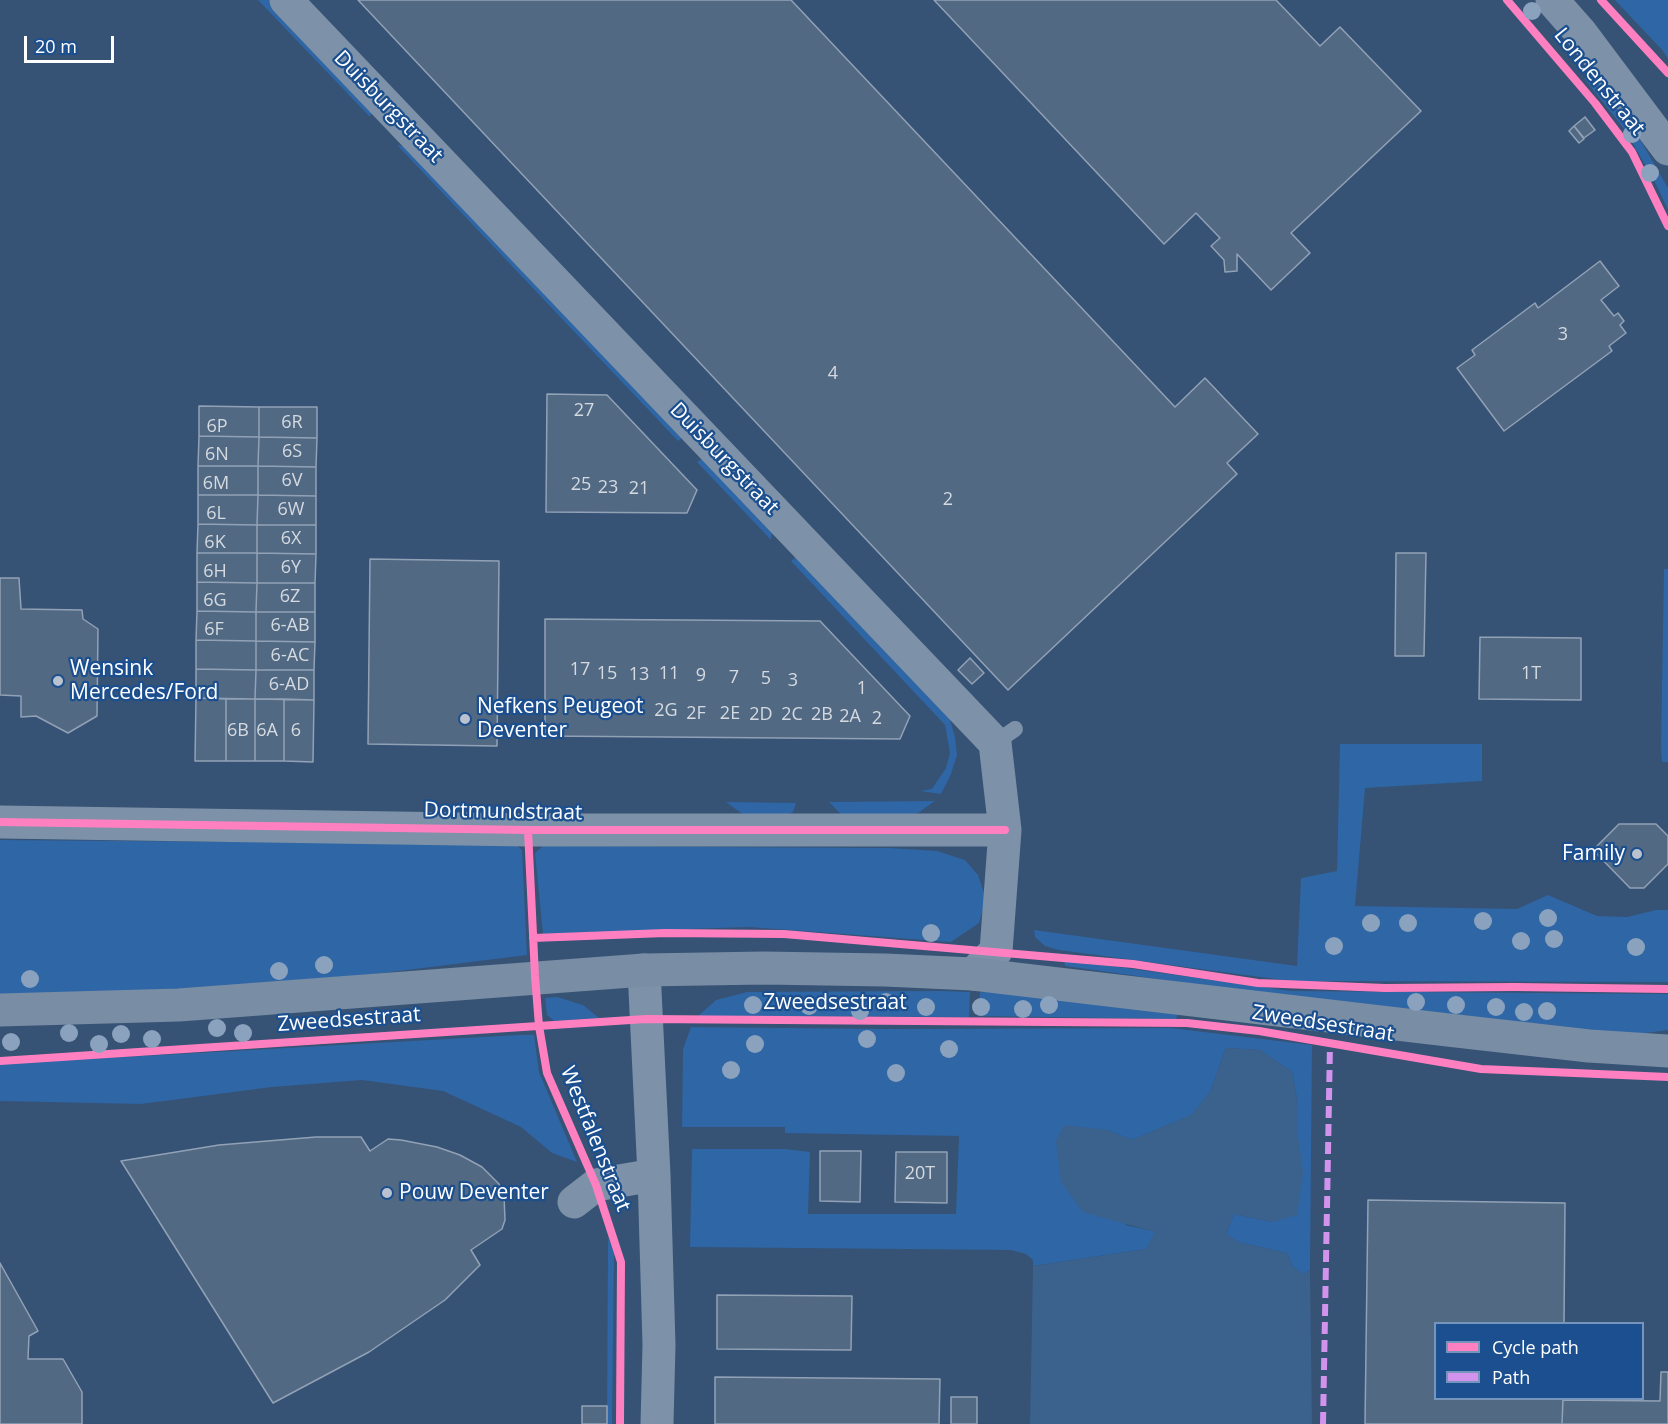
<!DOCTYPE html>
<style>
body{margin:0}
#map{position:relative;width:1668px;height:1424px;overflow:hidden;background:#365274;font-family:"Open Sans",sans-serif}
canvas{display:block}
.legend{position:absolute;left:1434px;top:1322px;width:210px;height:78px;box-sizing:border-box;background:#1b4f8f;border:2px solid #7695bc;margin:0;padding:8px 10px;list-style:none;font-size:18px;color:#fff}
.legend li{display:flex;align-items:center;gap:12px;height:30px}
.legend b{width:30px;border:2px solid #7695bc}
.scale{position:absolute;left:24px;top:36px;width:90px;height:27px;box-sizing:border-box;border:3px solid #fff;border-top:0;padding-left:8px;font-size:18px;line-height:21px;white-space:nowrap;color:#fff;-webkit-text-stroke:4px #1b4f8f;paint-order:stroke}
</style>
<div id="map">
<canvas width="1668" height="1424"></canvas>
<ul class="legend">
<li><b style="height:8px;background:#ff80c0"></b>Cycle path</li>
<li><b style="height:8px;background:#d193ec"></b>Path</li>
</ul>
<div class="scale">20 m</div>
</div>
<script>
const context = document.querySelector('canvas').getContext('2d');
context.lineJoin = 'round';
function fillPath(path, color) { context.fillStyle = color; context.fill(path, 'evenodd'); }
const toPath = rows => new Path2D(rows.map(r => 'M' + r).join(''));
function trace(path, color, width, dash) { context.strokeStyle = color; context.lineWidth = width; context.lineCap = dash ? 'butt' : 'round'; context.setLineDash(dash || []); context.stroke(path); }
function drawText(font, color, halo, rows, align = 'center') {
  context.font = font + ' "Open Sans",sans-serif'; context.lineWidth = 4.5; context.setLineDash([]); context.textBaseline = 'middle'; context.strokeStyle = halo; context.fillStyle = color; for (const [text, x, y, turn = 0] of rows) {
    context.save(); context.translate(x, y); context.rotate((+turn || 0) * Math.PI / 180); context.textAlign = isNaN(turn) ? turn : align; if (halo) context.strokeText(text, 0, 0); context.fillText(text, 0, 0); context.restore();
  }
}
fillPath(toPath([
 [258,0,272,0,373,106,370,117],
 [1615,0,1668,0,1668,59,1663,51],
 [1584,78,1599,81,1641,141,1668,188,1668,210,1655,182,1625,130],
 [397,145,412,148,681,431,681,439,678,441],
 [703,458,772,529,771,540,697,462],
 [795,558,800,558,949,716,955,737,957,755,951,774,941,794,920,791,932,789,946,768,950,753,945,725,791,561],
 [1664,569,1668,569,1668,762,1662,762,1661,746],
 [1340,744,1482,744,1482,781,1365,788,1355,906,1517,909,1548,895,1597,916,1627,917,1656,910,1668,910,1668,982,1290,981,1059,950,1045,946,1035,937,1034,930,1297,966,1301,878,1337,871],
 [935,801,918,813,905,815,843,816,829,802],
 [726,802,796,803,793,812,787,815,744,815],
 [0,840,515,844,522,850,527,955,311,982,66,997,0,996],
 [543,846,889,848,937,851,965,860,978,875,986,899,979,923,951,942,749,927,543,934,535,853],
 [1068,960,1291,991,1668,994,1668,1030,1632,1035,1379,1010,1065,966,1064,961],
 [940,991,970,992,969,1017,698,1016,716,1000,747,992],
 [980,992,1024,993,1178,1013,1176,1019,978,1016],
 [557,997,583,1005,599,1018,554,1021,547,1015,545,998],
 [691,1027,890,1029,1171,1028,1312,1045,1310,1270,1303,1274,1292,1266,1287,1253,1238,1242,1226,1234,1234,1214,1272,1222,1298,1136,1298,1104,1292,1072,1260,1050,1226,1048,1210,1092,1192,1115,1132,1140,1107,1130,1126,1225,1156,1232,1146,1249,1033,1266,1033,1260,1026,1254,1011,1250,690,1247,692,1149,785,1149,810,1152,808,1214,956,1214,959,1136,785,1133,785,1127,682,1127,683,1049],
 [519,1035,534,1035,539,1072,577,1162,552,1153,521,1127,443,1091,362,1080,272,1087,141,1104,0,1101,0,1064],
 [608,1238,614,1253,612,1424,607,1424]
]), '#2f66a5');
fillPath(toPath([
 [1226,1048,1260,1050,1292,1072,1298,1104,1298,1136,1303,1173,1297,1215,1272,1222,1234,1214,1226,1234,1238,1242,1287,1253,1292,1266,1303,1274,1310,1270,1312,1424,1030,1424,1033,1266,1146,1249,1155,1232,1083,1212,1061,1182,1056,1141,1064,1125,1107,1130,1132,1140,1191,1115,1210,1092]
]), '#3b618d');
const building = toPath([
 [358,0,791,0,1175,407,1205,378,1258,434,1227,463,1237,474,1008,690,358,0],
 [934,0,1276,0,1320,46,1340,27,1421,111,1291,233,1310,253,1271,290,1237,254,1237,271,1225,272,1224,260,1211,246,1220,238,1196,213,1164,244,934,0],
 [1585,117,1595,130,1584,138,1574,126,1585,117],
 [1574,126,1584,139,1579,143,1569,131,1574,126],
 [1600,261,1619,286,1601,300,1614,316,1618,313,1624,321,1620,325,1626,333,1609,346,1612,351,1504,431,1457,368,1475,355,1472,350,1535,303,1538,308,1600,261],
 [547,394,607,395,697,490,687,513,546,512,547,394],
 [199,406,259,407,259,437,199,436,199,406],
 [259,407,317,407,317,438,259,437,259,407],
 [199,436,259,437,258,466,198,466,199,436],
 [259,437,317,438,316,467,258,466,259,437],
 [198,466,258,466,258,495,198,495,198,466],
 [258,466,316,467,316,496,258,495,258,466],
 [198,495,258,495,257,525,198,524,198,495],
 [258,495,316,496,316,525,257,525,258,495],
 [198,524,257,525,257,553,197,553,198,524],
 [257,525,316,525,316,554,257,553,257,525],
 [197,553,257,553,257,583,197,582,197,553],
 [257,553,316,554,315,583,257,583,257,553],
 [1396,553,1426,553,1424,656,1395,656,1396,553],
 [370,559,499,561,497,746,368,744,370,559],
 [0,578,19,578,21,609,82,610,83,619,98,629,97,716,68,733,36,716,21,717,21,696,0,695,0,578],
 [197,582,257,583,256,612,197,611,197,582],
 [257,583,315,583,315,612,256,612,257,583],
 [197,611,256,612,256,641,196,640,197,611],
 [256,612,315,612,315,642,256,641,256,612],
 [545,619,820,621,910,716,900,739,545,736,545,619],
 [1480,637,1581,638,1581,700,1479,699,1480,637],
 [196,640,256,641,256,670,196,669,196,640],
 [256,641,315,642,314,670,256,670,256,641],
 [970,658,984,673,972,684,958,670,970,658],
 [196,669,256,670,255,699,196,698,196,669],
 [256,670,314,670,314,700,255,699,256,670],
 [196,698,226,699,226,761,195,761,196,698],
 [226,699,255,699,255,761,226,761,226,699],
 [255,699,284,699,284,761,255,761,255,699],
 [284,699,314,700,313,762,284,761,284,699],
 [1619,824,1656,824,1668,836,1668,864,1644,888,1630,888,1593,850,1619,824],
 [316,1137,361,1137,370,1151,388,1139,401,1140,437,1147,460,1155,482,1167,499,1184,504,1195,505,1220,502,1229,471,1250,480,1265,445,1300,369,1352,273,1403,121,1161,219,1145,316,1137],
 [820,1151,861,1151,860,1202,820,1201,820,1151],
 [896,1152,947,1152,947,1203,895,1202,896,1152],
 [1368,1200,1565,1203,1564,1324,1436,1324,1436,1398,1563,1398,1562,1424,1365,1424,1368,1200],
 [0,1263,38,1331,29,1336,28,1359,63,1359,82,1392,82,1424,0,1424,0,1263],
 [717,1295,852,1296,851,1350,717,1349,717,1295],
 [1661,1372,1668,1372,1668,1424,1562,1424,1563,1400,1660,1401,1661,1372],
 [715,1377,940,1379,939,1424,715,1424,715,1377],
 [951,1397,977,1397,977,1424,951,1424,951,1397],
 [582,1406,607,1406,607,1424,582,1424,582,1406]
]);
fillPath(building, '#526984');
trace(building, '#92a2b6', 1.5);
trace(toPath([
 [995,743,1015,729]
]), '#7d92a8', 16);
trace(toPath([
 [286,0,995,743,1005,830,996,951,973,974],
 [1552,0,1581,33,1668,149],
 [0,822,528,830,1005,830],
 [644,970,654,1175,659,1345,657,1424],
 [574,1202,596,1185,654,1175]
]), '#7d92a8', 33);
trace(toPath([
 [0,1010,179,1005,644,970,764,968,885,970,973,974,1448,1030,1589,1046,1668,1051]
]), '#798da4', 33);
trace(toPath([
 [1323,1424,1330,1044]
]), '#d193ec', 6, [12, 6]);
trace(toPath([
 [1507,0,1595,103,1632,152,1668,226],
 [1601,0,1668,73],
 [0,822,528,830,1005,830],
 [528,830,535,976,539,1026,547,1073,596,1185,621,1262,620,1424],
 [533,938,665,933,784,934,1133,964,1258,983,1385,988,1515,987,1668,989],
 [0,1061,646,1019,1187,1023,1259,1031,1481,1069,1668,1077]
]), '#ff80c0', 8);
context.fillStyle = '#8aa2be';
for (const [x, y] of [
 [1532,11],
 [1632,134],
 [1650,173],
 [1548,918],
 [1483,921],
 [1371,923],
 [1408,923],
 [931,933],
 [1554,939],
 [1521,941],
 [1334,946],
 [1636,947],
 [324,965],
 [279,971],
 [30,979],
 [886,1002],
 [1416,1002],
 [753,1005],
 [1049,1005],
 [1456,1005],
 [809,1006],
 [926,1007],
 [981,1007],
 [1496,1007],
 [1023,1009],
 [860,1011],
 [1547,1011],
 [1524,1012],
 [217,1028],
 [69,1033],
 [243,1033],
 [121,1034],
 [152,1039],
 [867,1039],
 [11,1042],
 [99,1044],
 [755,1044],
 [949,1049],
 [731,1070],
 [896,1073]
]) { context.beginPath(); context.arc(x, y, 9, 0, 2 * Math.PI); context.fill(); }
for (const [x, y, r, color] of [
 [58,681,6,"#b9c2ce"],
 [465,719,6,"#b9c2ce"],
 [1637,854,6,"#b9c2ce"],
 [387,1193,6,"#b9c2ce"]
]) { const dot = new Path2D(); dot.arc(x, y, r, 0, 2 * Math.PI); context.fillStyle = color; context.fill(dot); trace(dot, '#1b4f8f', 2); }
drawText('18px', '#d4dae0', null, [
 ["3",1563,335],
 ["4",833,374],
 ["27",584,411],
 ["6R",292,423],
 ["6P",217,427],
 ["6S",292,452],
 ["6N",217,455],
 ["6V",292,481],
 ["6M",216,484],
 ["25",581,485],
 ["23",608,488],
 ["21",639,489],
 ["2",948,500],
 ["6W",291,510],
 ["6L",216,514],
 ["6X",291,539],
 ["6K",215,543],
 ["6Y",291,568],
 ["6H",215,572],
 ["6Z",290,597],
 ["6G",215,601],
 ["6-AB",290,626],
 ["6F",214,630],
 ["6-AC",290,656],
 ["17",580,670],
 ["15",607,674],
 ["11",669,674],
 ["1T",1531,674],
 ["13",639,675],
 ["9",701,676],
 ["7",734,678],
 ["5",766,679],
 ["3",793,681],
 ["6-AD",289,685],
 ["1",862,689],
 ["2G",666,711],
 ["2F",696,714],
 ["2E",730,714],
 ["2D",761,715],
 ["2C",792,715],
 ["2B",822,715],
 ["2A",850,717],
 ["2",877,719],
 ["6B",238,731],
 ["6A",267,731],
 ["6",296,731],
 ["20T",920,1174]
]);
drawText('21px', '#fff', '#1b4f8f', [
 ["Londenstraat",1599,82,51],
 ["Duisburgstraat",388,107,46],
 ["Duisburgstraat",724,459,46],
 ["Dortmundstraat",503,812,1],
 ["Zweedsestraat",835,1003],
 ["Zweedsestraat",349,1020,-4],
 ["Zweedsestraat",1323,1024,9],
 ["Westfalenstraat",595,1139,68]
]);
drawText('21px', '#fff', '#1b4f8f', [
 ["Wensink",70,669],
 ["Mercedes/Ford",70,693],
 ["Nefkens Peugeot",477,707],
 ["Deventer",477,731],
 ["Family",1625,854,"right"],
 ["Pouw Deventer",399,1193]
], 'left');
</script>
